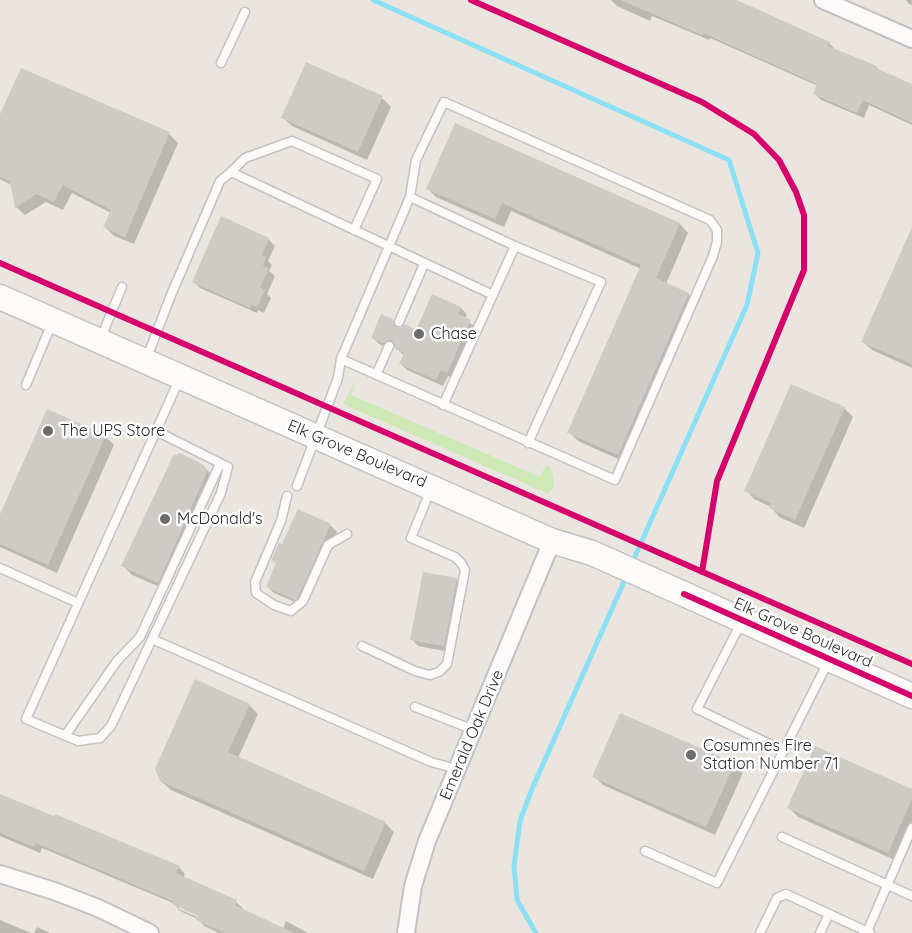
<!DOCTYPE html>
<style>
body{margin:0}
canvas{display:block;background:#eae5df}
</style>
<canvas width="912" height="933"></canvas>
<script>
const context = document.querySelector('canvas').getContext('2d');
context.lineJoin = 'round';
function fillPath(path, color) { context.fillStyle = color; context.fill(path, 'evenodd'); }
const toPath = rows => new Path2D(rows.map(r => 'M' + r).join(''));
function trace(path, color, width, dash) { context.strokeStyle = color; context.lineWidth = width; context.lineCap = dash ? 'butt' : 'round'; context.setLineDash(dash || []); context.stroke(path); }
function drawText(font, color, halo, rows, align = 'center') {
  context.font = font + ' Quicksand,sans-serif'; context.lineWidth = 5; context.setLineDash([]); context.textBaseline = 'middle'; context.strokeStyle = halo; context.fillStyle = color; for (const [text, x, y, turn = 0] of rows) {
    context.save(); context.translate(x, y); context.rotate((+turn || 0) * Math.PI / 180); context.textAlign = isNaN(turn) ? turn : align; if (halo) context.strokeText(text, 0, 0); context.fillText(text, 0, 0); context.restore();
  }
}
fillPath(toPath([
 [356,380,351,395,540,477,546,465,551,467,554,485,549,494,343,404]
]), '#cde8b5');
fillPath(toPath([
 [611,0,733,0,829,43,836,50,876,67,880,71,912,86,912,125,869,105,864,118,821,100,815,94,818,86,710,38,709,40,652,16,650,21,617,6],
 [906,0,912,0,912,5,909,4],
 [382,98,391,107,367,160,292,126,283,118],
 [0,118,169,134,178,143,134,244,114,236,105,227,111,213,72,193,63,210,46,202,25,215,16,207,13,186,0,179],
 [456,125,680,224,688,233,666,284,688,294,697,303,627,463,578,441,569,432,641,269,511,211,504,227,436,197,427,188],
 [268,239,275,246,268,261,272,265,269,271,275,276,267,294,271,298,264,313,258,310,257,313,200,288,194,282],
 [912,248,912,368,872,350,863,342],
 [433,296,461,308,467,315,465,319,476,328,454,378,448,376,443,386,407,370,400,363,404,356,396,348,397,344,390,349,379,344,373,338,392,321,399,329,417,332],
 [844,408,853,417,804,528,779,517,771,507,754,499,746,490],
 [105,436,114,445,57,573,0,547,0,517],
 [203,466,212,475,215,482,167,590,132,575,123,566],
 [330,525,337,532,304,604,302,605,274,593,267,586,277,565,273,560,283,546],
 [456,580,463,586,450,652,418,646,412,639],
 [249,705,258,714,238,758,385,823,394,832,373,879,171,790,161,781],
 [734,765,743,773,715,835,603,785,594,776],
 [912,791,912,827,897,861,798,817,789,808],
 [0,796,179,867,185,874,183,878,236,902,243,908,242,910,283,929,286,921,308,933,219,933,204,926,198,919,180,911,173,903,42,848,40,853,0,836],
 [179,906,205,918,204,920,179,909],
 [0,920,31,933,0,933],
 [37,927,50,933,34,933]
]), '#0003');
trace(toPath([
 [373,0,729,160,758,253,747,305,632,563],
 [536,933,517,900,514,866,520,821,532,789,627,575]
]), '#8ce0f3', 5);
fillPath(toPath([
 [620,0,737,0,830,42,828,46,877,66,876,68,912,84,912,123,863,100,857,113,813,94,817,84,703,33,702,35],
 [306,62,383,96,358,152,281,118],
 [21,68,170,132,125,237,103,227,111,210,63,185,54,202,36,194,15,208,10,181,0,177,0,114],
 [455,123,680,223,656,278,689,293,618,455,567,433,641,265,502,203,495,219,426,189],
 [221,216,269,238,262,255,266,257,263,266,269,268,260,288,265,290,257,307,251,305,250,308,192,282],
 [912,227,912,364,861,342],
 [432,294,461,307,458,314,471,320,447,373,441,370,436,380,399,364,404,353,395,349,395,345,392,340,388,340,383,343,371,338,381,314,393,319,394,325,397,328,402,327,405,324,416,330],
 [791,384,845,407,795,520,769,508,771,503,744,491],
 [47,409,106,435,48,565,0,544,0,514],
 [180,453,204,465,207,472,158,583,121,566,173,456],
 [298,509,331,524,298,597,295,600,266,587,276,563,271,561,279,543,282,544],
 [423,572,457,578,444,646,410,640],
 [195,679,250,704,228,752,386,822,364,871,160,781,155,769],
 [620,713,735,763,706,827,592,777],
 [815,746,912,789,912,799,888,853,787,808],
 [0,794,54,816,55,814,180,866,176,873,237,900,235,905,294,933,225,933,196,920,198,916,172,904,173,901,36,843,34,847,0,833]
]), '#cecbc7');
const service = toPath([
 [221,63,245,12],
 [231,172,493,295],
 [410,197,515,246,601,282,528,443],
 [399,322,424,264],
 [100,340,122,287],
 [146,360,171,295,220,181,231,172,245,158,292,141,377,179,354,230],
 [376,375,389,346],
 [26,385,52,323],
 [443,405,515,246],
 [156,431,228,467,221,493,111,726,100,738,78,741,26,719,156,431,179,380],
 [297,486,338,378,341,359,410,197,416,160,444,102,710,220,717,230,717,242,713,256,615,480,341,359],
 [287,496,281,521,255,582,256,593,274,605,291,611,303,601,328,545,347,534],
 [0,568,78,603],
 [742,621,697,709,784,751],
 [152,639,431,762,457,769],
 [362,646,415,671,430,675,439,672,447,664,465,570,461,563,455,557,411,538,431,489],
 [415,707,474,730],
 [65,736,117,661,140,637,220,464],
 [782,837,912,896],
 [645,851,717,883,829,660],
 [867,932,912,828],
 [760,933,777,898,786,894,870,933],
 [820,933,829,914]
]);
const minor = toPath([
 [823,0,912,39],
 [0,874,54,891,98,908,150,933],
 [406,933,413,886,427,841,552,541]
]);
const secondary = toPath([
 [0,297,552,541,592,553,912,696]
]);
trace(service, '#c3c1c1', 11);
trace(minor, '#c3c1c1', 20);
trace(secondary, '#c3c1c1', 27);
trace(service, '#fcfbfa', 8);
trace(minor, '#fcfbfa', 16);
trace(secondary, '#fcfbfa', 24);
trace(toPath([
 [471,0,702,102,754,134,779,160,796,192,804,215,804,270,717,481,702,572],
 [0,263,912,664],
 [684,594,912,696]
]), '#d6006c', 6);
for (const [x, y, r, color] of [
 [419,334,6,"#6e6c6a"],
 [48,431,6,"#6e6c6a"],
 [165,519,6,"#6e6c6a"],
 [691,755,6,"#6e6c6a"]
]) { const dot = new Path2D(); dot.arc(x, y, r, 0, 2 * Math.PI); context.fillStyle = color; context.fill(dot); trace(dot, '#fff', 2); }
drawText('16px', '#2b2b2b', '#fff', [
 ["Chase",431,334],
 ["The UPS Store",60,431],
 ["McDonald's",177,519],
 ["Cosumnes Fire",703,746],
 ["Station Number 71",703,764]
], 'left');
drawText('16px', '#2b2b2b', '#fff', [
 ["Elk Grove Boulevard",357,454,23],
 ["Elk Grove Boulevard",803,633,24],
 ["Emerald Oak Drive",472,735,-67]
]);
</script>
